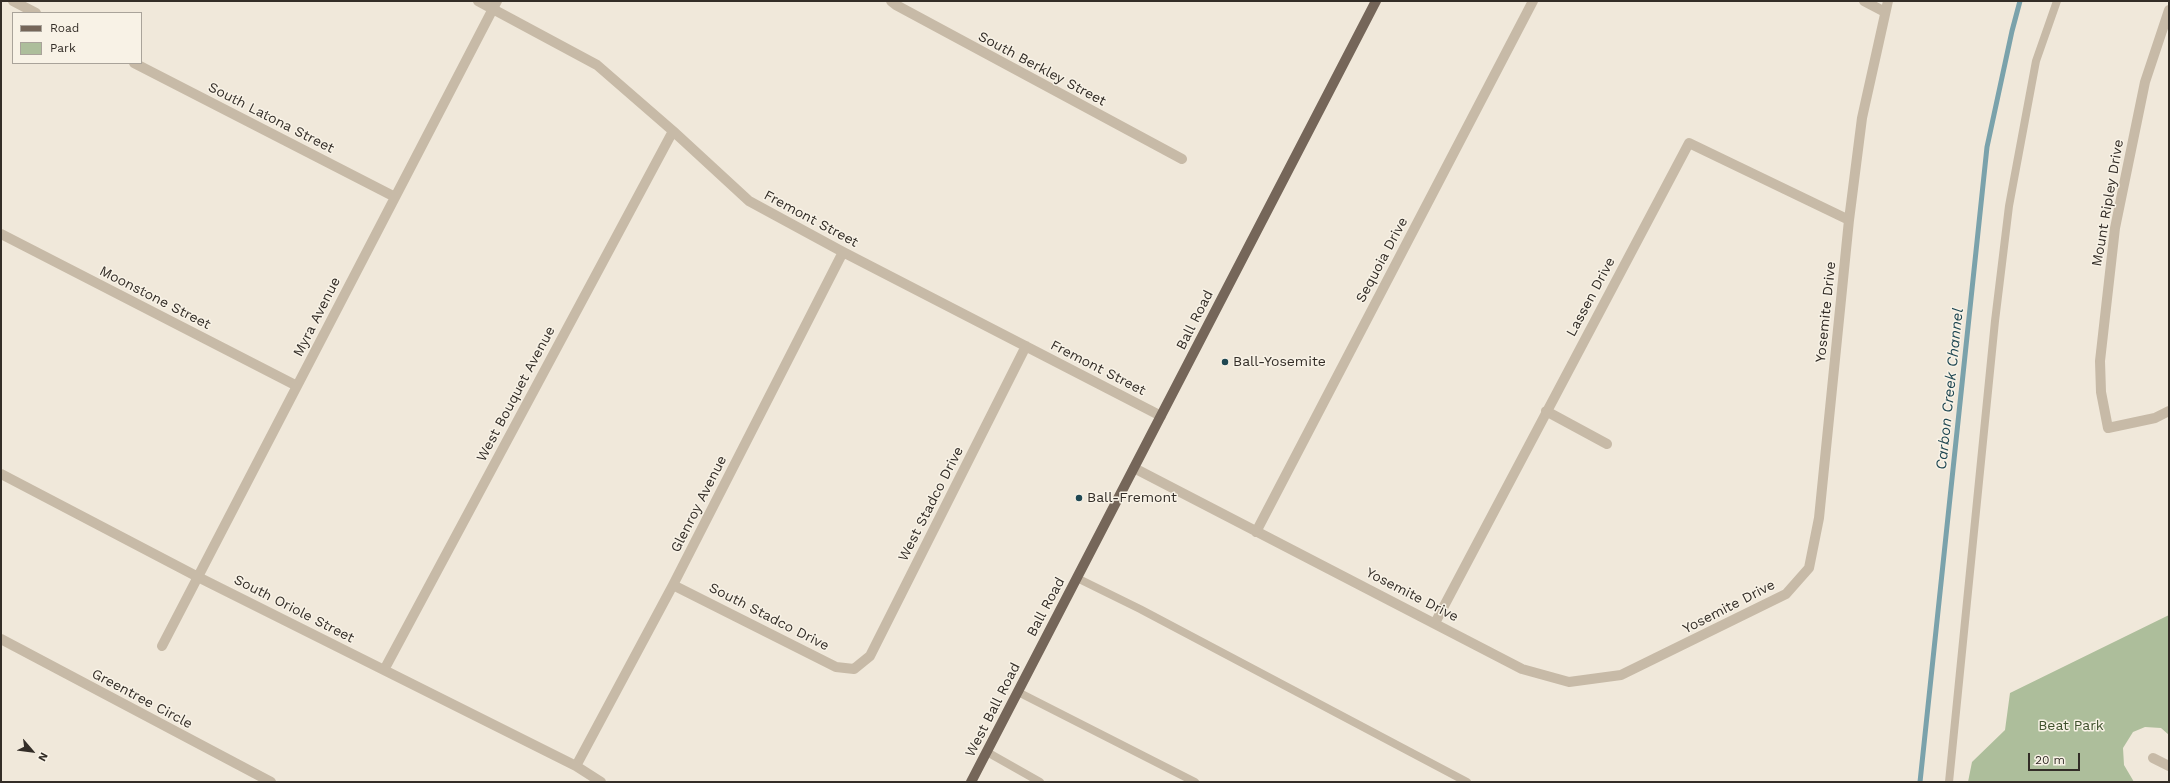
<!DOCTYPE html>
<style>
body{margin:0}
#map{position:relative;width:2170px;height:783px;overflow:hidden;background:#f0e8da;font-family:"Work Sans",sans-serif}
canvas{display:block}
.frame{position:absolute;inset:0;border:2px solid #332d27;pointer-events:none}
.legend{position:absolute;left:12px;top:12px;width:130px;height:52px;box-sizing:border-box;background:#f8f2e6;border:1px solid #a9a39a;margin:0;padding:5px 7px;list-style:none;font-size:12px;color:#332d27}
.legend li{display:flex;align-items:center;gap:8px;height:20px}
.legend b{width:20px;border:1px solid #a9a39a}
.north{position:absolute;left:12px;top:731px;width:40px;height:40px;-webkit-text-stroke:3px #f8f2e6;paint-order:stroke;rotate:118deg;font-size:11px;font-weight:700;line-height:16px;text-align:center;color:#332d27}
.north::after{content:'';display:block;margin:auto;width:14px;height:18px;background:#332d27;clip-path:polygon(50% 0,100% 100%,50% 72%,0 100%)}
.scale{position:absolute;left:2028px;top:753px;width:52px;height:18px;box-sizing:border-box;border:2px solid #332d27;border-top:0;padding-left:5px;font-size:12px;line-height:14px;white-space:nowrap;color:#332d27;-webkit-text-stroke:3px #f8f2e6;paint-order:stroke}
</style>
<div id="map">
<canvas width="2170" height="783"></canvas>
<div class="frame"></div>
<ul class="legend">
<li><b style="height:5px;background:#756659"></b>Road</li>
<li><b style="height:11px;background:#adbe9b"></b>Park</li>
</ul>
<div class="north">N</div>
<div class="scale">20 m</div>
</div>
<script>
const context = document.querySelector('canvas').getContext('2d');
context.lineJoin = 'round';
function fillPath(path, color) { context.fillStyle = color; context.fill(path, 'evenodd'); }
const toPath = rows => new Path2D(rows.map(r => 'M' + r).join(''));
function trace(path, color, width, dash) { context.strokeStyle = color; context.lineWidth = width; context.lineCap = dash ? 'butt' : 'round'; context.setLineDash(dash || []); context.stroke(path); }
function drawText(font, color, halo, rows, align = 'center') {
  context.font = font + ' "Work Sans",sans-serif'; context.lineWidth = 3; context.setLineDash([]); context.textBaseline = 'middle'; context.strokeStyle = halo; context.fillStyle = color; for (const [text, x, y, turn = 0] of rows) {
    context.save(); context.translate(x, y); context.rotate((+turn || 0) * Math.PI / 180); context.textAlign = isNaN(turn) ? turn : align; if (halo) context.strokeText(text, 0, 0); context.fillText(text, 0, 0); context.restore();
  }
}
fillPath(toPath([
 [2169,615,2169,735,2161,728,2145,727,2133,732,2123,748,2124,765,2134,782,1968,782,1972,762,2005,730,2010,693]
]), '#adbe9b');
trace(toPath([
 [1920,782,1987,147,2012,31,2020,1]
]), '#7aa2ab', 5);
trace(toPath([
 [1077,578,1140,609,1467,782],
 [1018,692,1195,782],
 [987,752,1040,782],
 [1949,782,1995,321,2009,206,2036,61,2057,1]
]), '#c7baa7', 8);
trace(toPath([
 [13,1,36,13],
 [478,1,597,65,673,131,749,201,843,252,1161,416],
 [891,1,896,5,1182,159],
 [1864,1,1885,12],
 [2169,10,2145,82,2115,228,2100,361,2101,392,2108,428,2155,418,2169,411],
 [134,63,395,197],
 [1,234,297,386],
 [1546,411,1607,444],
 [1134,468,1522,669,1569,682,1621,675,1786,594,1809,568,1819,518,1849,220,1862,118,1888,1],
 [1,474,198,577,576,766,601,782],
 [1256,532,1533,1],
 [673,585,836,667,854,669,870,656,1026,346],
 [1435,623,1689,143,1849,220],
 [1,639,271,782],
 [162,646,497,1],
 [384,670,673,131],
 [2153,758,2169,766],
 [576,766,673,585,843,252]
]), '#c7baa7', 10);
trace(toPath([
 [971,782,1376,1]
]), '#756659', 10);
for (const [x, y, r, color] of [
 [1225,362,4,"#1f4752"],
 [1079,498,4,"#1f4752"]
]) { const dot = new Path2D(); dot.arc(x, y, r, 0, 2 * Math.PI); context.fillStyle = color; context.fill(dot); trace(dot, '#f8f2e6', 1.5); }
drawText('14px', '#332d27', '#f8f2e6', [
 ["South Berkley Street",1042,69,28],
 ["South Latona Street",271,118,27],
 ["Mount Ripley Drive",2108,203,-80],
 ["Fremont Street",811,219,28],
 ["Sequoia Drive",1382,260,-62],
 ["Lassen Drive",1591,297,-62],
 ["Moonstone Street",155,298,27],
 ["Yosemite Drive",1826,312,-84],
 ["Myra Avenue",317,317,-63],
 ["Ball Road",1195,320,-63],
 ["Fremont Street",1098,368,27],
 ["West Bouquet Avenue",516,394,-62],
 ["Glenroy Avenue",699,504,-63],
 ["West Stadco Drive",931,504,-63],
 ["Yosemite Drive",1412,595,27],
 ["Ball Road",1046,607,-62],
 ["Yosemite Drive",1729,607,-27],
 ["South Oriole Street",294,609,27],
 ["South Stadco Drive",769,617,27],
 ["Greentree Circle",142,699,28],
 ["West Ball Road",993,710,-63]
]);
drawText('14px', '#332d27', '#f8f2e6', [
 ["Ball-Yosemite",1233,362],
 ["Ball-Fremont",1087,498]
], 'left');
drawText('14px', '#3e502c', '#f8f2e6', [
 ["Beat Park",2071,726]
]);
drawText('italic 15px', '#1f4752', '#f8f2e6', [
 ["Carbon Creek Channel",1950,389,-84]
]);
</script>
